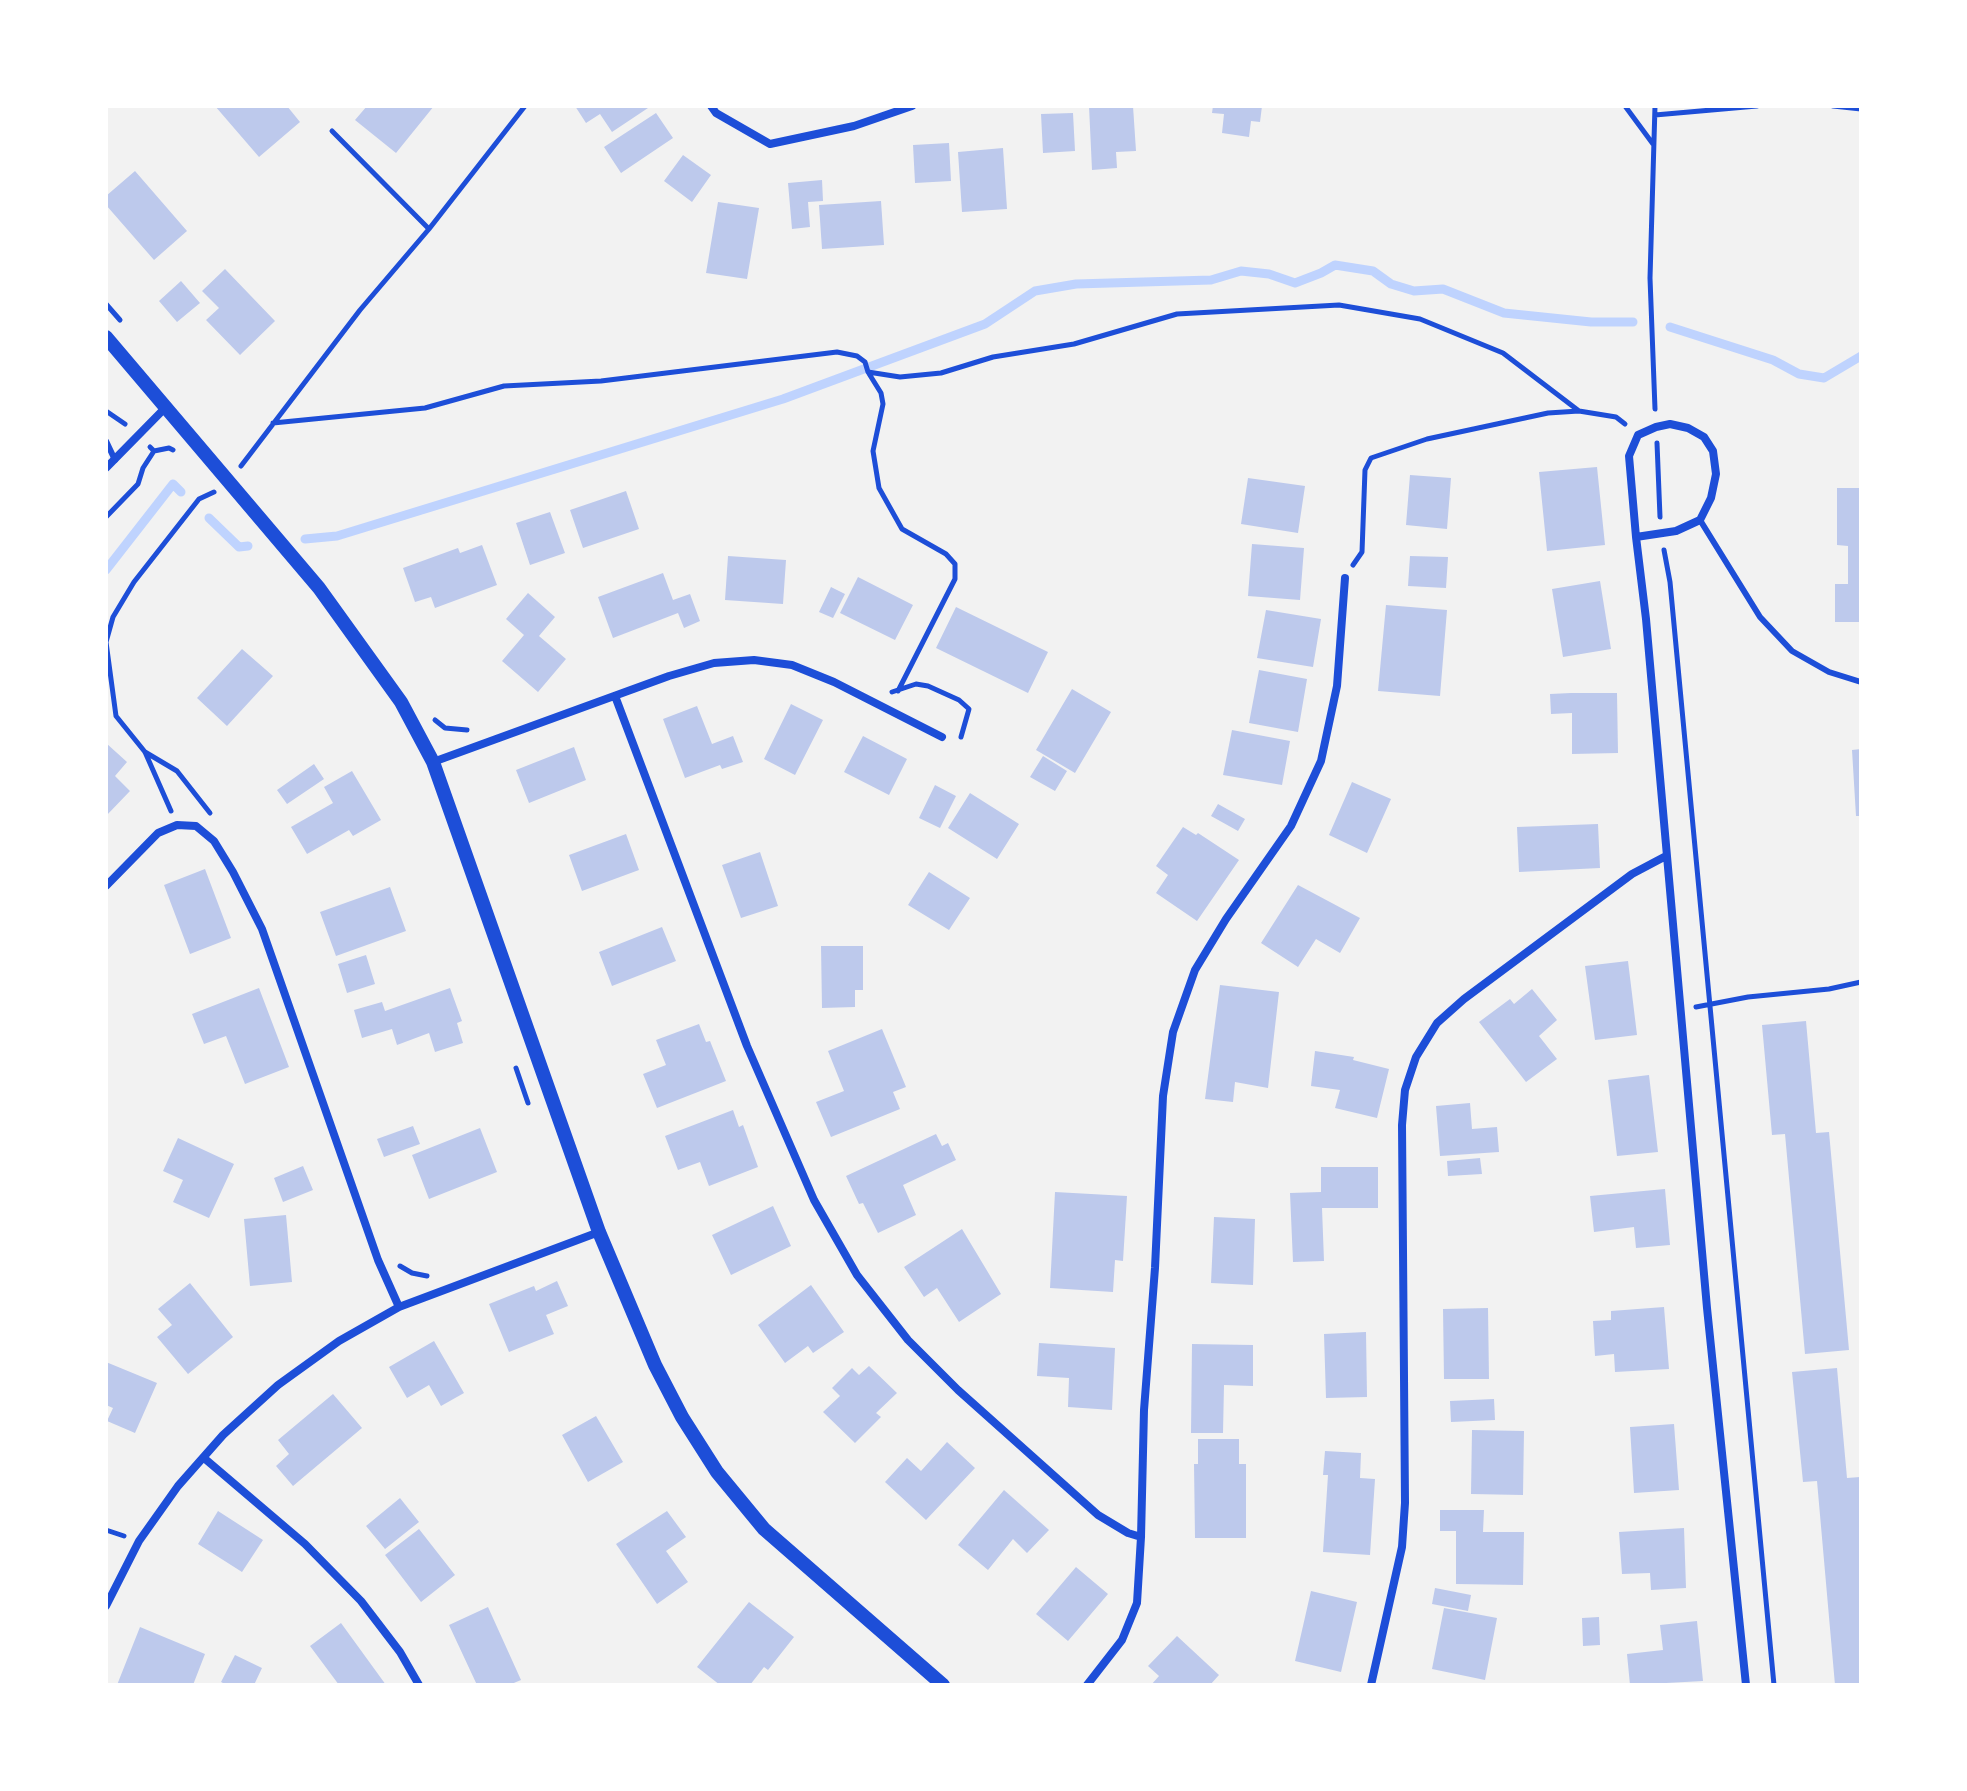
<!DOCTYPE html>
<style>
body{margin:0}
#map{position:relative;width:1967px;height:1791px;overflow:hidden;background:#f2f2f2;font-family:"IBM Plex Sans",sans-serif}
canvas{display:block}
.frame{position:absolute;inset:0;border:108px solid #fff;pointer-events:none}
</style>
<div id="map">
<canvas width="1967" height="1791"></canvas>
<div class="frame"></div>
</div>
<script>
const context = document.querySelector('canvas').getContext('2d');
context.lineJoin = 'round';
const toPath = rows => new Path2D(rows.map(r => 'M' + r).join(''));
function trace(path, color, width, dash) { context.strokeStyle = color; context.lineWidth = width; context.lineCap = dash ? 'butt' : 'round'; context.setLineDash(dash || []); context.stroke(path); }
function fillPath(path, color) { context.fillStyle = color; context.fill(path, 'evenodd'); }
trace(toPath([
 [1670,327,1773,360,1799,374,1824,378,1861,356],
 [209,518,239,547,248,546],
 [305,539,337,536,783,399,985,324,1035,291,1076,284,1211,280,1241,271,1269,274,1295,283,1321,273,1335,265,1373,271,1391,284,1414,291,1443,289,1504,313,1591,322,1633,322],
 [106,570,173,484,181,492]
]), '#bfd3fe', 9);
fillPath(toPath([
 [215,106,287,106,300,122,259,157],
 [367,106,434,106,396,153,355,120],
 [575,106,651,106,612,132,600,114,586,123],
 [1089,106,1133,106,1136,151,1116,152,1117,168,1092,170],
 [1213,106,1262,106,1260,122,1251,121,1249,137,1222,133,1224,114,1212,113],
 [656,113,673,138,621,173,604,147],
 [1073,113,1075,151,1043,153,1041,114],
 [949,143,951,181,915,183,913,145],
 [1003,148,1007,209,962,212,958,152],
 [683,155,711,175,692,202,664,181],
 [135,171,187,231,154,260,106,205,106,196],
 [822,180,823,201,808,202,810,227,792,229,788,183],
 [881,201,884,245,822,249,819,205],
 [718,202,759,208,747,279,706,273],
 [225,269,275,321,240,355,206,320,219,308,202,291],
 [181,281,200,303,177,322,159,301],
 [1597,467,1605,545,1547,551,1539,472],
 [1410,475,1451,478,1447,529,1406,525],
 [1248,478,1305,486,1298,533,1241,524],
 [1837,488,1861,488,1861,622,1835,622,1835,584,1848,584,1848,546,1837,545],
 [626,491,639,529,583,548,570,510],
 [550,512,565,553,530,565,516,523],
 [1252,544,1304,548,1300,600,1248,596],
 [482,545,497,585,435,608,431,597,415,602,403,568,458,548,460,553],
 [728,556,786,560,783,604,725,600],
 [1410,556,1448,557,1446,588,1408,586],
 [663,573,673,600,690,594,700,621,684,628,678,613,613,638,598,597],
 [858,577,913,605,895,640,840,613],
 [1600,581,1611,649,1563,657,1552,589],
 [831,587,845,594,833,618,819,612],
 [528,593,555,617,539,636,566,659,538,692,502,661,524,635,506,619],
 [1386,605,1447,610,1440,696,1378,691],
 [956,607,1048,652,1028,693,936,648],
 [1266,610,1321,619,1313,667,1257,658],
 [242,649,273,676,227,726,197,698],
 [1259,670,1307,679,1298,732,1249,723],
 [1072,689,1111,712,1075,773,1036,750],
 [1571,693,1617,693,1618,753,1572,754,1572,713,1551,714,1550,694],
 [791,704,823,720,795,775,764,759],
 [697,706,712,744,733,736,743,762,722,769,720,765,685,778,663,719],
 [1232,730,1290,741,1282,785,1223,775],
 [863,736,907,759,889,795,844,772],
 [106,743,127,762,115,776,130,791,106,816],
 [574,747,586,780,529,803,516,770],
 [1861,749,1861,816,1856,816,1852,750],
 [1043,756,1067,771,1055,791,1030,777],
 [314,764,324,779,287,804,277,790],
 [352,771,381,820,353,836,349,830,307,854,291,827,333,803,324,787],
 [1352,782,1391,799,1367,853,1329,835],
 [935,785,956,796,940,828,919,818],
 [970,793,1019,824,997,859,948,828],
 [1218,804,1245,819,1238,831,1211,816],
 [1598,824,1600,868,1519,872,1517,827],
 [1183,827,1196,835,1198,833,1239,860,1197,921,1156,893,1168,875,1156,866],
 [626,834,639,870,582,891,569,855],
 [760,852,778,906,741,918,722,865],
 [205,869,231,938,190,954,164,885],
 [929,872,970,898,949,930,908,905],
 [1298,885,1360,918,1340,953,1316,939,1298,967,1261,943],
 [390,887,406,931,336,956,320,912],
 [662,927,676,961,612,986,599,952],
 [821,946,863,946,863,990,855,990,855,1007,822,1008],
 [366,955,375,984,347,993,338,964],
 [1628,961,1637,1035,1595,1040,1585,966],
 [1220,985,1279,992,1268,1088,1235,1082,1233,1102,1205,1099],
 [259,988,289,1067,245,1084,226,1036,204,1044,192,1014],
 [450,988,462,1021,457,1023,463,1043,435,1052,429,1033,397,1045,392,1029,362,1038,354,1010,382,1002,385,1011],
 [1532,989,1557,1020,1539,1036,1557,1059,1526,1082,1479,1022,1510,999,1514,1004],
 [1806,1021,1816,1133,1829,1132,1849,1350,1805,1354,1785,1134,1772,1135,1762,1025],
 [699,1024,706,1042,710,1041,726,1081,657,1108,643,1074,666,1065,656,1040],
 [882,1029,906,1087,893,1092,900,1109,831,1137,816,1102,844,1091,828,1051],
 [1315,1051,1354,1057,1353,1060,1389,1069,1377,1118,1335,1108,1340,1090,1311,1086],
 [1649,1075,1658,1152,1617,1156,1608,1080],
 [1470,1103,1472,1129,1497,1127,1499,1152,1440,1156,1436,1106],
 [733,1110,739,1127,743,1125,758,1167,709,1186,700,1162,678,1170,665,1136],
 [413,1126,420,1144,384,1157,377,1139],
 [480,1128,497,1172,429,1199,412,1155],
 [936,1134,942,1146,948,1143,956,1160,903,1185,916,1215,878,1233,863,1203,859,1204,846,1176],
 [178,1138,234,1164,209,1218,173,1202,183,1180,163,1171],
 [1480,1158,1482,1174,1448,1176,1447,1161],
 [303,1166,313,1190,283,1202,274,1178],
 [1321,1167,1378,1167,1378,1208,1322,1208,1324,1261,1293,1262,1290,1193,1321,1192],
 [1665,1189,1670,1245,1636,1248,1634,1227,1594,1232,1590,1196],
 [1055,1192,1127,1196,1123,1261,1115,1260,1113,1292,1050,1288],
 [773,1206,791,1246,731,1275,712,1235],
 [286,1215,292,1282,250,1286,244,1219],
 [1214,1217,1255,1219,1253,1285,1211,1283],
 [962,1229,1001,1294,959,1322,937,1288,924,1297,904,1267],
 [557,1281,568,1306,546,1315,554,1334,509,1352,489,1304,534,1286,536,1291],
 [190,1283,233,1337,188,1374,157,1337,172,1325,158,1309],
 [811,1285,844,1332,813,1353,808,1346,785,1363,758,1325],
 [1664,1307,1669,1369,1615,1372,1614,1354,1595,1356,1593,1321,1611,1320,1611,1311],
 [1488,1308,1489,1379,1444,1379,1443,1309],
 [1366,1332,1367,1397,1326,1398,1324,1334],
 [434,1341,464,1393,441,1406,429,1385,407,1398,389,1367],
 [1039,1343,1115,1348,1112,1410,1068,1407,1069,1378,1037,1376],
 [1192,1344,1253,1345,1253,1386,1224,1385,1223,1433,1191,1433],
 [106,1362,157,1383,135,1433,107,1421,113,1408,106,1405],
 [869,1366,897,1393,876,1413,881,1417,855,1443,823,1412,840,1396,832,1388,852,1368,859,1375],
 [1837,1368,1847,1478,1860,1477,1861,1490,1861,1685,1835,1685,1817,1481,1803,1482,1792,1372],
 [333,1394,362,1428,293,1486,276,1466,289,1454,278,1440],
 [1494,1399,1495,1420,1451,1422,1450,1401],
 [596,1416,623,1462,588,1482,562,1435],
 [1674,1424,1679,1490,1634,1493,1630,1427],
 [1472,1430,1524,1431,1523,1495,1471,1494],
 [1198,1439,1239,1439,1239,1464,1246,1464,1246,1538,1195,1538,1194,1464,1198,1464],
 [947,1442,975,1468,926,1520,885,1482,907,1458,921,1471],
 [1325,1451,1361,1453,1360,1478,1375,1479,1370,1555,1323,1552,1328,1475,1323,1475],
 [1004,1490,1049,1530,1027,1553,1013,1539,988,1570,958,1545],
 [400,1498,419,1522,385,1549,366,1526],
 [1440,1510,1484,1510,1483,1532,1524,1532,1523,1585,1456,1584,1456,1531,1440,1531],
 [218,1511,263,1540,242,1572,198,1544],
 [667,1511,686,1537,666,1551,688,1582,657,1604,616,1544],
 [1684,1528,1686,1588,1651,1590,1650,1573,1622,1574,1619,1532],
 [419,1529,455,1575,421,1602,385,1555],
 [1076,1567,1108,1594,1068,1641,1036,1614],
 [1435,1588,1471,1595,1468,1611,1432,1604],
 [1311,1591,1357,1602,1341,1672,1295,1661],
 [749,1602,794,1637,768,1670,764,1667,750,1685,720,1685,697,1667],
 [488,1607,521,1680,509,1685,477,1685,449,1625],
 [1444,1608,1497,1618,1485,1680,1432,1669],
 [1599,1617,1600,1645,1583,1646,1582,1618],
 [1697,1621,1703,1681,1630,1685,1627,1654,1663,1650,1660,1625],
 [341,1623,386,1685,339,1685,310,1646],
 [140,1627,205,1654,193,1685,117,1685],
 [1177,1636,1219,1675,1210,1685,1151,1685,1159,1676,1148,1666],
 [235,1655,262,1668,254,1685,227,1685,221,1682]
]), '#bdc9ec');
trace(toPath([
 [1625,106,1653,144],
 [1655,106,1650,278,1655,409],
 [1833,106,1861,109],
 [1655,115,1757,106],
 [332,131,429,229],
 [106,304,120,320],
 [868,372,881,393,883,404,873,451,879,488,902,529,946,554,955,564,955,579,898,691],
 [106,411,125,424],
 [273,423,425,408,504,386,601,381,837,352,857,356,865,362,868,372,900,377,941,373,993,357,1074,344,1177,314,1339,305,1420,319,1503,353,1579,411],
 [1657,443,1660,517],
 [150,447,154,451,169,448,173,450],
 [241,466,360,310,429,229,525,106],
 [106,517,138,484,143,468,154,451],
 [1664,550,1670,582,1774,1685],
 [1353,565,1362,552,1365,470,1371,458,1427,439,1548,413,1579,411,1616,417,1625,424],
 [892,692,916,684,928,686,959,700,969,709,961,737],
 [435,720,445,728,467,730],
 [145,752,177,771,210,813],
 [171,811,145,752,116,716,106,642,113,617,134,582,199,499,214,492],
 [1696,1007,1748,997,1829,989,1861,982],
 [516,1068,528,1103],
 [400,1266,412,1273,427,1276],
 [106,1530,124,1536]
]), '#1d4ed8', 5);
trace(toPath([
 [106,441,115,460],
 [1700,520,1760,617,1792,651,1829,672,1861,682]
]), '#1d4ed8', 6);
trace(toPath([
 [711,106,716,113,770,144,854,126,912,106],
 [106,468,166,407],
 [1636,537,1676,531,1700,520,1711,498,1716,474,1713,451,1704,437,1688,428,1670,424,1656,427,1638,435,1629,456,1636,537,1646,619,1707,1308,1746,1685],
 [615,696,747,1046,814,1200,857,1275,908,1340,958,1390,1098,1515,1128,1533,1141,1537],
 [433,762,669,676,714,663,754,660,792,665,834,682,942,737],
 [106,886,158,833,177,825,196,826,214,841,233,872,262,929,378,1260,399,1307],
 [204,1458,305,1544,361,1601,400,1652,419,1685],
 [106,1606,139,1541,178,1486,223,1435,278,1385,339,1341,399,1307,599,1232],
 [1087,1685,1122,1640,1137,1603,1141,1537,1144,1410,1155,1268,1163,1096,1173,1032,1195,970,1226,919,1291,826,1321,761,1337,686,1345,578],
 [1371,1685,1402,1547,1405,1503,1402,1125,1405,1090,1416,1057,1437,1023,1464,999,1632,874,1666,856]
]), '#1d4ed8', 8);
trace(toPath([
 [106,337,319,588,401,702,433,762,599,1232,655,1365,682,1417,717,1472,764,1529,943,1685]
]), '#1d4ed8', 14);
</script>
